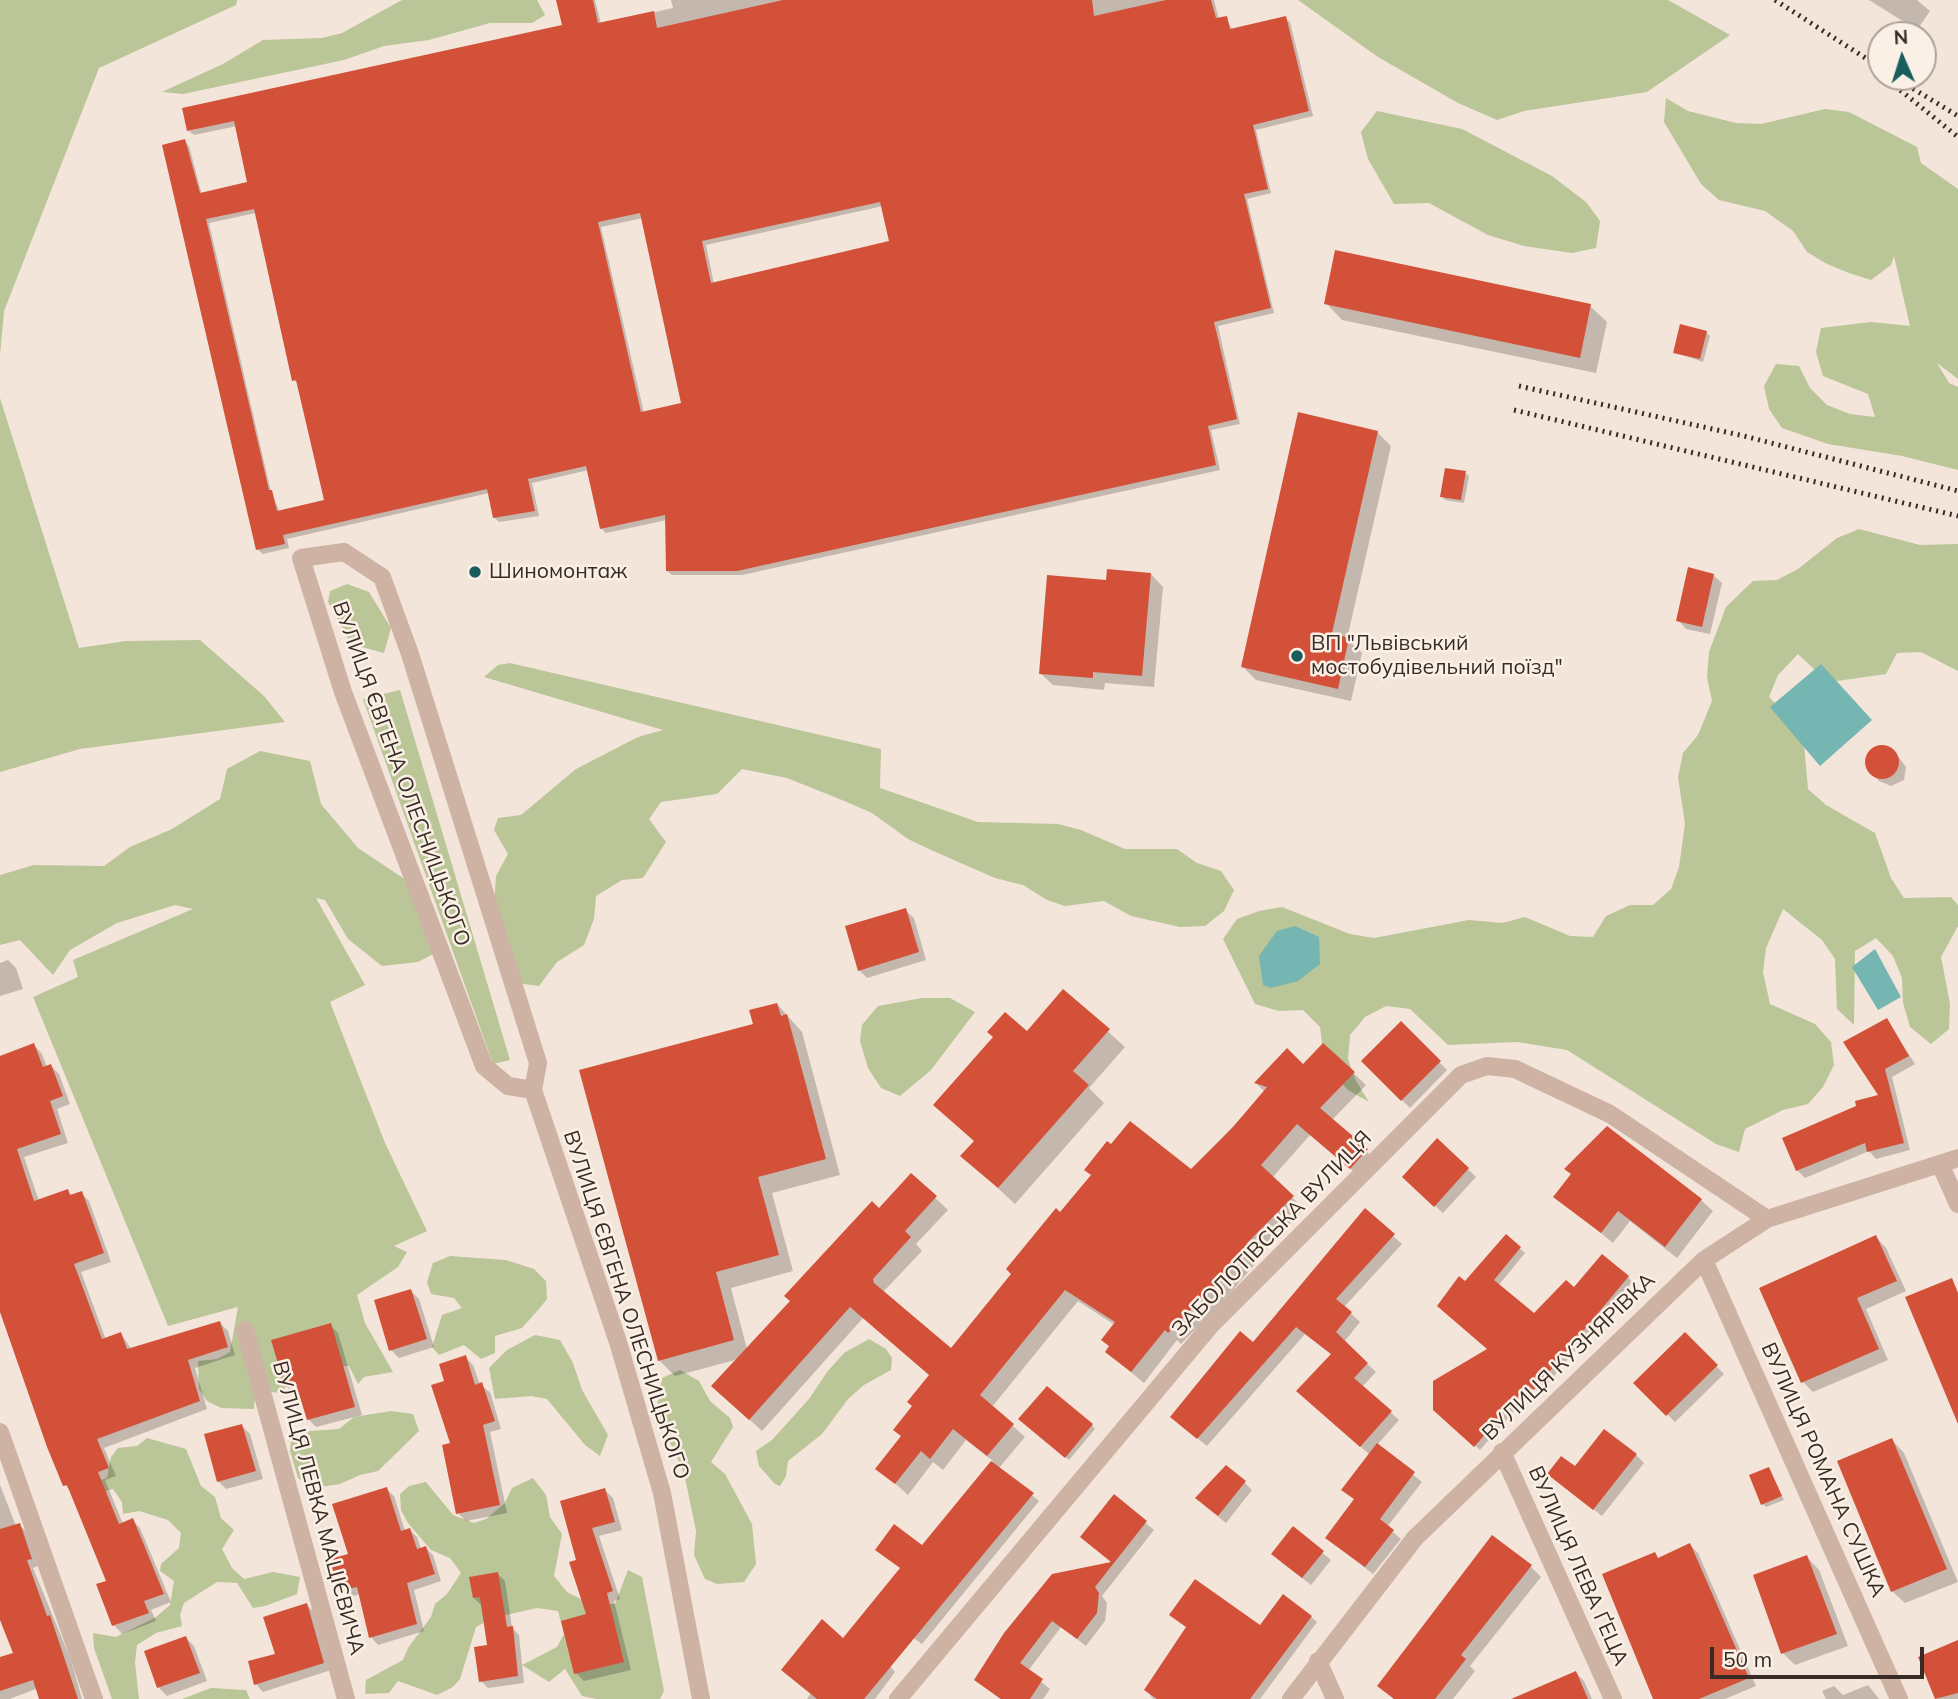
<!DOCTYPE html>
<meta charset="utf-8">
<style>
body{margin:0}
#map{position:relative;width:1958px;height:1699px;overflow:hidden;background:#f4e5da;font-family:Mulish,sans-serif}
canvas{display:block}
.north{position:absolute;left:1867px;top:21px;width:70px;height:70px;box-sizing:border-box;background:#fbf0e6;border:2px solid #ada199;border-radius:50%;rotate:357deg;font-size:19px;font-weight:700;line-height:28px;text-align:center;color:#382b26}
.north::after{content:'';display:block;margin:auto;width:24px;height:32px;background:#175e5d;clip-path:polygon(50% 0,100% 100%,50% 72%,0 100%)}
.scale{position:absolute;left:1710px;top:1647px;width:214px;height:32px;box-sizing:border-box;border:4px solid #382b26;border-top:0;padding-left:9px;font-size:21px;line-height:24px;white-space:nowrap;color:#382b26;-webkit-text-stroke:5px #fbf0e6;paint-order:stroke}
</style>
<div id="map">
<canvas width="1958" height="1699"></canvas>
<div class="north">N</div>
<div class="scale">50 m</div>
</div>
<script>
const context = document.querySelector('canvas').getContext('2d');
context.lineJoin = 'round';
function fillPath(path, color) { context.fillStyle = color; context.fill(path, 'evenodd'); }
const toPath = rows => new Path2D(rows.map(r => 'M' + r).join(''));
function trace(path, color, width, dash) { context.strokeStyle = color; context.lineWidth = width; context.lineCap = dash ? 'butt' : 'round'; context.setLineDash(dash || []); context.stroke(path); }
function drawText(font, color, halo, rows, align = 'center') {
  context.font = font + ' Mulish,sans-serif'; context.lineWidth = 5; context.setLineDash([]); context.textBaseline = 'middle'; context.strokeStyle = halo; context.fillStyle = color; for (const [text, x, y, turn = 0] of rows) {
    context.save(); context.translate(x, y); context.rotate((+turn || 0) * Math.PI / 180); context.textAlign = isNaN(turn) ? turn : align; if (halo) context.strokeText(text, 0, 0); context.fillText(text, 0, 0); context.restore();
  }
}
fillPath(toPath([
 [0,0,237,0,236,5,99,68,4,311,0,355],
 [402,0,537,0,545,15,532,23,490,23,429,40,384,46,344,60,183,94,162,92,223,64,263,40,322,38,342,33],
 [1298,0,1668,0,1730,35,1647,92,1524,111,1497,120,1458,103,1378,57],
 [1666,98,1688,111,1736,123,1761,124,1825,109,1849,112,1917,147,1921,163,1958,189,1958,379,1937,363,1949,383,1958,387,1958,470,1902,456,1828,444,1782,428,1769,409,1764,386,1776,364,1799,366,1810,388,1827,405,1850,414,1875,417,1868,394,1823,376,1816,352,1821,328,1871,322,1910,326,1894,256,1891,265,1871,280,1849,273,1827,264,1807,252,1793,231,1765,211,1719,200,1701,184,1664,122],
 [1377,111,1462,129,1552,176,1586,202,1600,221,1596,248,1572,253,1524,246,1488,235,1429,203,1394,204,1368,159,1361,132],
 [0,398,79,648,126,641,200,640,264,696,285,722,80,749,0,772],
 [1859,529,1920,545,1958,544,1958,671,1921,652,1897,653,1886,674,1837,681,1815,670,1798,654,1778,675,1769,697,1803,732,1808,789,1826,805,1875,833,1891,878,1904,898,1951,897,1958,905,1958,926,1941,957,1950,1004,1949,1029,1931,1044,1910,1027,1903,1003,1902,978,1893,956,1876,938,1855,951,1854,1025,1837,1009,1835,959,1822,940,1783,909,1766,948,1763,972,1770,1004,1815,1024,1831,1042,1834,1065,1823,1087,1808,1104,1783,1110,1745,1129,1739,1152,1716,1144,1567,1050,1517,1042,1448,1045,1410,1009,1386,1006,1365,1017,1350,1035,1348,1059,1356,1081,1369,1102,1348,1090,1332,1073,1323,1051,1320,1027,1303,1010,1279,1011,1255,1004,1223,939,1237,919,1259,911,1282,907,1350,934,1374,938,1469,920,1502,923,1525,917,1570,936,1593,937,1606,916,1630,905,1653,905,1671,889,1679,867,1685,824,1678,777,1683,753,1698,735,1712,701,1707,677,1709,652,1726,607,1753,581,1777,580,1798,569,1837,538],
 [347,584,369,592,391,628,384,653,351,644,328,602,330,591],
 [510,663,881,749,880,788,978,822,1058,824,1081,830,1125,849,1177,849,1197,863,1221,871,1234,890,1224,911,1205,926,1180,927,1131,916,1104,901,1065,906,1047,900,1023,885,995,878,931,850,908,839,872,813,842,800,787,778,742,769,717,794,661,802,649,819,666,842,643,878,622,880,596,896,594,919,584,945,557,962,539,986,516,983,494,907,496,876,508,854,494,830,498,818,521,815,576,769,638,737,663,730,484,677,498,665],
 [400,690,510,1060,493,1064,363,699],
 [260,751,310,761,321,804,358,848,412,884,437,952,418,962,382,966,348,939,325,900,316,898,365,985,330,1002,385,1143,427,1231,394,1246,407,1252,398,1267,357,1295,365,1323,393,1372,364,1377,358,1384,349,1366,327,1366,286,1377,284,1393,270,1392,256,1379,254,1409,221,1408,207,1401,199,1389,198,1361,217,1359,230,1352,238,1307,168,1326,33,997,78,977,73,960,193,909,175,905,117,923,70,950,53,975,20,940,0,945,0,875,34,865,104,866,130,847,172,829,220,799,227,769],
 [922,998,950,998,975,1012,931,1070,900,1096,881,1088,868,1068,860,1041,862,1025,878,1006],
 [450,1256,506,1260,534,1269,546,1281,547,1299,538,1310,522,1328,495,1336,495,1353,481,1359,464,1345,439,1355,432,1347,442,1315,462,1308,454,1298,431,1294,427,1282,433,1263],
 [535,1335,560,1340,573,1363,582,1390,608,1435,600,1456,585,1445,547,1399,531,1396,495,1399,489,1368,507,1350],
 [869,1339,886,1349,892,1358,891,1370,864,1385,848,1399,822,1434,788,1461,786,1476,780,1486,775,1484,759,1466,756,1451,772,1440,809,1399,827,1372,844,1353],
 [680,1370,699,1381,710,1401,730,1418,733,1427,711,1462,725,1474,752,1524,756,1564,744,1582,717,1584,705,1579,694,1555,696,1531,684,1473,656,1412,662,1378],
 [391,1411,413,1414,419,1431,378,1471,360,1475,340,1484,313,1488,298,1478,290,1451,291,1441,310,1431,339,1429,354,1417],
 [147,1438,186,1449,201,1486,215,1497,221,1518,234,1530,222,1549,232,1568,244,1579,273,1572,300,1577,297,1594,265,1606,253,1608,237,1583,217,1582,184,1603,180,1615,182,1626,156,1633,137,1645,135,1663,139,1699,112,1699,94,1648,93,1633,116,1637,156,1617,170,1605,174,1581,160,1571,161,1564,179,1548,181,1533,168,1520,139,1511,123,1514,122,1502,113,1489,94,1494,83,1485,107,1478,111,1457,118,1448,137,1446],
 [533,1478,546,1495,550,1517,562,1534,554,1576,567,1592,591,1604,615,1604,628,1570,642,1577,664,1691,660,1699,596,1699,582,1696,565,1669,549,1682,522,1665,557,1647,564,1634,558,1611,537,1608,492,1618,476,1627,460,1679,453,1687,437,1695,398,1681,389,1693,365,1694,366,1680,403,1660,408,1648,431,1617,435,1604,447,1594,461,1573,450,1558,431,1550,408,1523,401,1510,400,1494,409,1486,426,1482,453,1515,474,1523,486,1519,505,1503,512,1488],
 [211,1688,246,1690,250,1699,182,1699]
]), '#bac598');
fillPath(toPath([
 [1821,664,1872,720,1820,766,1770,707],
 [1295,926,1319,937,1320,964,1298,981,1271,988,1263,985,1259,956,1277,931],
 [1875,949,1901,997,1878,1010,1852,967]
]), '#75b5b2');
fillPath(toPath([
 [558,0,595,0,601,24,673,8,671,0,1214,0,1219,20,1226,18,1233,31,1285,18,1290,22,1313,116,1256,130,1271,193,1247,199,1274,313,1218,326,1240,424,1211,430,1220,470,742,575,672,575,667,571,667,520,606,533,601,528,589,470,532,483,539,516,499,522,494,517,489,493,287,539,289,548,263,554,258,550,185,141,189,146,202,195,249,184,237,126,194,135,189,131,564,27],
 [883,206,891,243,714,284,706,245],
 [256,213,294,380,299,385,326,501,280,512,271,492,209,223],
 [643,218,683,405,644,413,601,227],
 [1869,0,1917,0,1930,11,1917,30],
 [1326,303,1590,306,1607,322,1596,373,1342,320],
 [1706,332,1710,336,1703,362,1674,352],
 [1377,432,1391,446,1347,639,1362,653,1351,701,1256,680,1242,666],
 [1465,473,1469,476,1464,503,1445,500,1442,496],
 [1151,574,1163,587,1154,687,1105,683,1104,690,1053,685,1040,673,1108,582],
 [1713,575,1722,583,1710,634,1686,629,1678,620],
 [1882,746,1895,752,1906,767,1904,780,1891,786,1879,781,1867,766,1870,752],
 [905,910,914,918,926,960,867,978,859,970],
 [8,960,16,968,23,989,0,996,0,963],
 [1063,991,1125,1047,1089,1088,1104,1103,1015,1204,963,1156,975,1142,935,1105,1027,1033],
 [777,1004,802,1032,840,1175,772,1193,793,1271,731,1288,747,1349,911,1175,948,1210,916,1244,922,1251,884,1291,951,1351,1060,1214,1191,1172,1265,1092,1256,1083,1304,1067,1324,1045,1366,1085,1332,1120,1378,1162,1363,1179,1310,1135,1272,1178,1304,1209,1258,1256,1260,1258,1226,1298,1181,1344,1177,1340,1144,1383,1107,1352,1115,1325,1078,1301,992,1407,1025,1437,999,1468,1039,1501,922,1644,901,1629,889,1665,895,1672,875,1699,807,1699,843,1640,924,1549,993,1461,966,1440,943,1470,933,1462,908,1495,878,1468,903,1437,931,1375,863,1318,762,1431,726,1398,739,1359,675,1376,659,1360,755,1025],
 [1887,1020,1915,1064,1892,1077,1910,1150,1876,1159,1869,1151,1805,1178,1797,1170,1881,1096],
 [1401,1024,1447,1070,1410,1108,1363,1061],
 [34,1045,42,1054,47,1067,51,1066,59,1074,70,1104,57,1109,68,1143,24,1157,39,1201,67,1191,73,1196,81,1193,89,1201,111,1262,81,1272,106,1340,121,1334,132,1350,220,1323,228,1331,235,1355,195,1368,207,1409,104,1448,116,1476,105,1480,123,1524,132,1520,140,1528,171,1602,151,1610,156,1621,122,1634,114,1625,98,1585,108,1582,73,1494,65,1485,0,1306,0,1056],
 [1468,1169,1476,1177,1443,1213,1412,1185],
 [1556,1196,1701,1200,1713,1211,1677,1258,1630,1221,1613,1243],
 [1393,1236,1402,1244,1344,1307,1360,1322,1344,1342,1376,1372,1362,1387,1399,1420,1377,1445,1422,1482,1387,1527,1401,1539,1373,1574,1335,1545,1356,1500,1343,1489,1370,1455,1307,1399,1332,1355,1305,1334,1207,1446,1181,1425,1253,1345],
 [1506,1236,1525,1253,1498,1286,1534,1316,1575,1290,1628,1277,1632,1282,1540,1393,1534,1388,1480,1450,1441,1415,1490,1350,1466,1283],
 [1876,1237,1886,1248,1906,1291,1866,1309,1888,1360,1813,1392,1803,1382],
 [411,1291,419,1299,434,1347,399,1358,391,1350],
 [330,1325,338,1333,362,1415,316,1427,308,1419,300,1393,294,1394,286,1386],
 [1685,1335,1724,1374,1675,1422,1636,1383],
 [465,1357,473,1365,480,1385,490,1392,501,1429,490,1432,507,1513,466,1521,458,1513,446,1382],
 [1024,1422,1092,1425,1095,1429,1069,1460],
 [242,1426,250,1434,263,1479,226,1489,218,1481],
 [1892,1440,1904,1453,1958,1582,1905,1603,1892,1591],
 [1636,1455,1644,1463,1602,1516,1557,1481,1575,1469],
 [1769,1469,1784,1500,1766,1507,1763,1504],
 [1244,1482,1252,1490,1226,1523,1205,1506],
 [0,1485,16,1526,19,1525,27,1532,38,1566,33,1568,71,1660,82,1699,41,1699,38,1688,10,1699,0,1699,0,1659,15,1654,0,1615],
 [386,1489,394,1496,405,1531,410,1530,417,1537,421,1549,426,1548,433,1555,441,1581,414,1590,424,1631,378,1645,371,1637,360,1594,347,1598,340,1590,350,1556],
 [605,1490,613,1498,622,1530,599,1536,620,1599,614,1601,631,1670,584,1681,576,1673,588,1616,579,1561],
 [1114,1497,1154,1530,1102,1596,1107,1603,1105,1621,1086,1646,1061,1627,1028,1671,1050,1689,1043,1699,1000,1699,976,1680,1113,1563],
 [1293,1529,1331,1560,1311,1585,1281,1562],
 [1690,1545,1698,1553,1756,1686,1725,1699,1655,1699,1655,1554,1659,1559],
 [1807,1557,1819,1570,1848,1646,1795,1665,1783,1653],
 [1530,1566,1541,1577,1470,1666,1475,1671,1453,1699,1394,1699,1379,1685],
 [498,1574,505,1581,512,1628,519,1635,524,1683,488,1688,481,1681,489,1647,481,1605,474,1598],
 [307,1605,314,1612,331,1670,263,1692,256,1684],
 [1311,1617,1317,1622,1260,1699,1153,1699,1146,1690,1260,1627],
 [186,1638,194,1646,207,1681,167,1696,159,1688,146,1653],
 [1958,1649,1958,1699,1937,1699,1920,1658],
 [1576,1673,1584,1681,1592,1699,1543,1699],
 [1868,1685,1879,1699,1826,1699,1822,1691,1834,1686,1843,1695]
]), '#0003');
fillPath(toPath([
 [556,0,593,0,598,23,654,11,657,28,783,0,1092,0,1094,16,1166,0,1211,0,1216,18,1227,16,1230,29,1286,16,1309,111,1253,125,1268,189,1244,194,1271,308,1214,322,1237,419,1208,426,1216,465,737,571,666,571,665,515,600,529,586,466,528,479,535,511,493,518,487,489,283,535,285,544,256,550,162,145,185,139,200,193,247,182,234,121,187,131,182,108,562,25],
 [880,202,889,241,711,283,702,241],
 [254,209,292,381,296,380,324,500,277,511,272,490,269,490,206,219],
 [640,213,681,403,641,412,598,222],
 [1335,250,1591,304,1580,358,1324,304],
 [1680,324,1707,331,1700,359,1673,353],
 [1298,412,1378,431,1332,633,1349,638,1338,689,1241,667],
 [1445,468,1466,471,1461,500,1440,497],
 [1688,567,1714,574,1702,627,1676,621],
 [1107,569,1151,573,1142,676,1093,672,1093,678,1039,674,1047,575,1106,580],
 '1865 762a17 17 0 1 1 34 0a17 17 0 1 1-34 0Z',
 [906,908,919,952,858,971,845,926],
 [1063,989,1110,1029,1073,1071,1089,1085,998,1188,960,1156,974,1141,933,1105,993,1037,987,1032,1005,1012,1027,1031],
 [777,1003,781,1016,787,1014,826,1159,758,1177,779,1255,716,1272,734,1340,658,1361,579,1070,753,1024,749,1010],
 [1887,1018,1909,1056,1885,1069,1904,1143,1867,1152,1865,1143,1796,1171,1782,1138,1856,1106,1855,1101,1878,1095,1843,1042],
 [1401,1021,1441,1061,1401,1101,1361,1061],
 [34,1043,43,1067,51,1064,63,1096,50,1101,61,1134,17,1149,34,1201,68,1189,70,1195,82,1191,104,1253,74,1264,102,1339,121,1332,127,1349,220,1321,228,1347,188,1360,200,1401,97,1439,109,1468,98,1472,119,1524,133,1518,164,1594,144,1601,149,1613,112,1626,96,1584,106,1581,67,1485,63,1486,47,1447,0,1312,0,1056],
 [1323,1043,1355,1072,1320,1108,1368,1149,1350,1169,1297,1124,1261,1165,1294,1196,1247,1243,1249,1245,1214,1286,1168,1333,1165,1330,1131,1372,1105,1352,1109,1346,1101,1340,1115,1322,1065,1290,980,1395,1014,1424,987,1456,953,1429,930,1459,921,1451,895,1484,875,1469,901,1436,893,1430,912,1406,907,1402,929,1375,850,1307,749,1420,711,1386,790,1301,784,1296,872,1201,879,1208,911,1173,937,1196,905,1231,911,1237,873,1279,874,1283,951,1348,1011,1274,1006,1269,1056,1208,1060,1212,1091,1175,1084,1170,1107,1141,1111,1144,1130,1121,1191,1169,1233,1127,1267,1087,1254,1083,1287,1048,1303,1064],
 [1607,1126,1702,1199,1665,1247,1618,1211,1601,1233,1553,1197,1571,1174,1564,1169],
 [1437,1138,1469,1168,1434,1207,1402,1177],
 [1365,1208,1395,1234,1336,1299,1352,1312,1336,1332,1368,1363,1354,1378,1392,1411,1360,1447,1296,1391,1331,1354,1296,1327,1197,1439,1170,1417,1240,1331,1253,1342],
 [1506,1234,1521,1247,1494,1280,1534,1313,1566,1280,1574,1287,1602,1254,1629,1276,1534,1390,1528,1385,1474,1447,1433,1410,1433,1381,1487,1349,1437,1306,1459,1276,1465,1281],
 [1876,1235,1897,1281,1857,1298,1879,1349,1801,1383,1759,1288],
 [1952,1278,1958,1293,1958,1424,1905,1297],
 [411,1289,427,1339,389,1351,374,1300],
 [331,1323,355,1407,307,1420,296,1384,285,1387,271,1340],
 [1685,1332,1718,1365,1666,1416,1633,1383],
 [466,1355,475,1385,482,1382,495,1421,483,1425,500,1505,456,1514,442,1445,450,1443,431,1385,444,1381,439,1364],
 [1047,1386,1093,1424,1065,1458,1018,1419],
 [242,1424,256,1471,217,1482,204,1434],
 [1604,1429,1637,1454,1593,1510,1547,1474,1561,1456,1575,1466],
 [1892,1438,1947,1569,1891,1592,1837,1461],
 [1377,1443,1415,1472,1380,1519,1394,1530,1365,1567,1325,1538,1354,1499,1341,1490],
 [991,1461,1034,1493,864,1699,817,1699,781,1670,822,1619,843,1638,900,1568,875,1550,894,1524,922,1545],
 [1226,1465,1246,1481,1218,1516,1195,1498],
 [1769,1467,1782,1496,1761,1505,1749,1475],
 [387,1487,401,1531,410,1528,417,1549,426,1546,435,1574,407,1583,417,1624,369,1638,357,1587,338,1591,330,1559,348,1554,332,1504],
 [605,1488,615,1522,592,1528,613,1591,607,1593,624,1662,574,1674,561,1621,586,1614,569,1562,576,1560,560,1501],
 [1114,1494,1147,1521,1095,1587,1099,1593,1097,1613,1077,1639,1052,1621,1020,1663,1043,1679,1030,1699,1001,1699,974,1680,1004,1633,1052,1574,1111,1562,1080,1537],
 [20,1523,32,1559,27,1560,47,1616,50,1615,78,1699,39,1699,33,1680,0,1691,0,1657,13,1653,0,1620,0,1529],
 [1293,1526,1324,1551,1302,1578,1271,1554],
 [1492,1535,1532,1565,1461,1655,1466,1659,1435,1699,1394,1699,1377,1686],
 [1690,1543,1749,1678,1699,1699,1653,1699,1602,1574,1655,1552,1658,1558],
 [1807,1555,1837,1634,1781,1654,1753,1575],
 [498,1572,507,1627,513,1626,518,1676,479,1682,474,1647,487,1645,480,1597,473,1598,469,1577],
 [1195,1579,1260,1625,1283,1594,1312,1616,1250,1699,1157,1699,1144,1690,1186,1627,1169,1615],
 [307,1603,324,1663,254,1685,248,1661,275,1654,263,1617],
 [186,1636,200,1673,157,1688,144,1651],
 [1958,1640,1958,1693,1935,1699,1918,1657],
 [1576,1671,1588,1699,1511,1699]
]), '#d35139');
trace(toPath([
 [533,1090,508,1086,484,1066,343,692,301,558,344,552,382,577,410,654,538,1063,533,1090,618,1342,662,1493,701,1699],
 [1940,1164,1958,1204],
 [1704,1260,1899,1699],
 [245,1330,346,1699],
 [0,1432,94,1699],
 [1502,1452,1613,1699],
 [1318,1661,1335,1699],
 [898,1699,1211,1325,1461,1075,1487,1066,1515,1069,1610,1114,1767,1219],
 [1291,1699,1415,1538,1704,1260,1767,1219,1958,1158]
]), '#ceb3a4', 18);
trace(toPath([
 [1775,0,1881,68],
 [1884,77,1958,137],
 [1907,85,1958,116],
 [1519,386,1744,436,1958,491],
 [1514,410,1958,516]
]), '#382b26', 5, [2, 5]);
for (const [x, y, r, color] of [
 [475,572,7,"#175e5d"],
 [1297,656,7,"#175e5d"]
]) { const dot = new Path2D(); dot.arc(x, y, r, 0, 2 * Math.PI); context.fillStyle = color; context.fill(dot); trace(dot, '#fbf0e6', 2.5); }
drawText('21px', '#382b26', '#fbf0e6', [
 ["Шиномонтаж",489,572],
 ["ВП \"Львівський",1311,644],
 ["мостобудівельний поїзд\"",1311,668]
], 'left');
drawText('21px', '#382b26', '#fbf0e6', [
 ["ВУЛИЦЯ ЄВГЕНА ОЛЕСНИЦЬКОГО",401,774,70],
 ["ЗАБОЛОТІВСЬКА ВУЛИЦЯ",1272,1234,-46],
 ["ВУЛИЦЯ ЄВГЕНА ОЛЕСНИЦЬКОГО",626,1305,72],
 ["ВУЛИЦЯ КУЗНЯРІВКА",1569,1357,-44],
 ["ВУЛИЦЯ РОМАНА СУШКА",1823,1470,66],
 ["ВУЛИЦЯ ЛЕВКА МАЦІЄВИЧА",318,1508,75],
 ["ВУЛИЦЯ ЛЕВА ҐЕЦА",1578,1566,66]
]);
</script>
